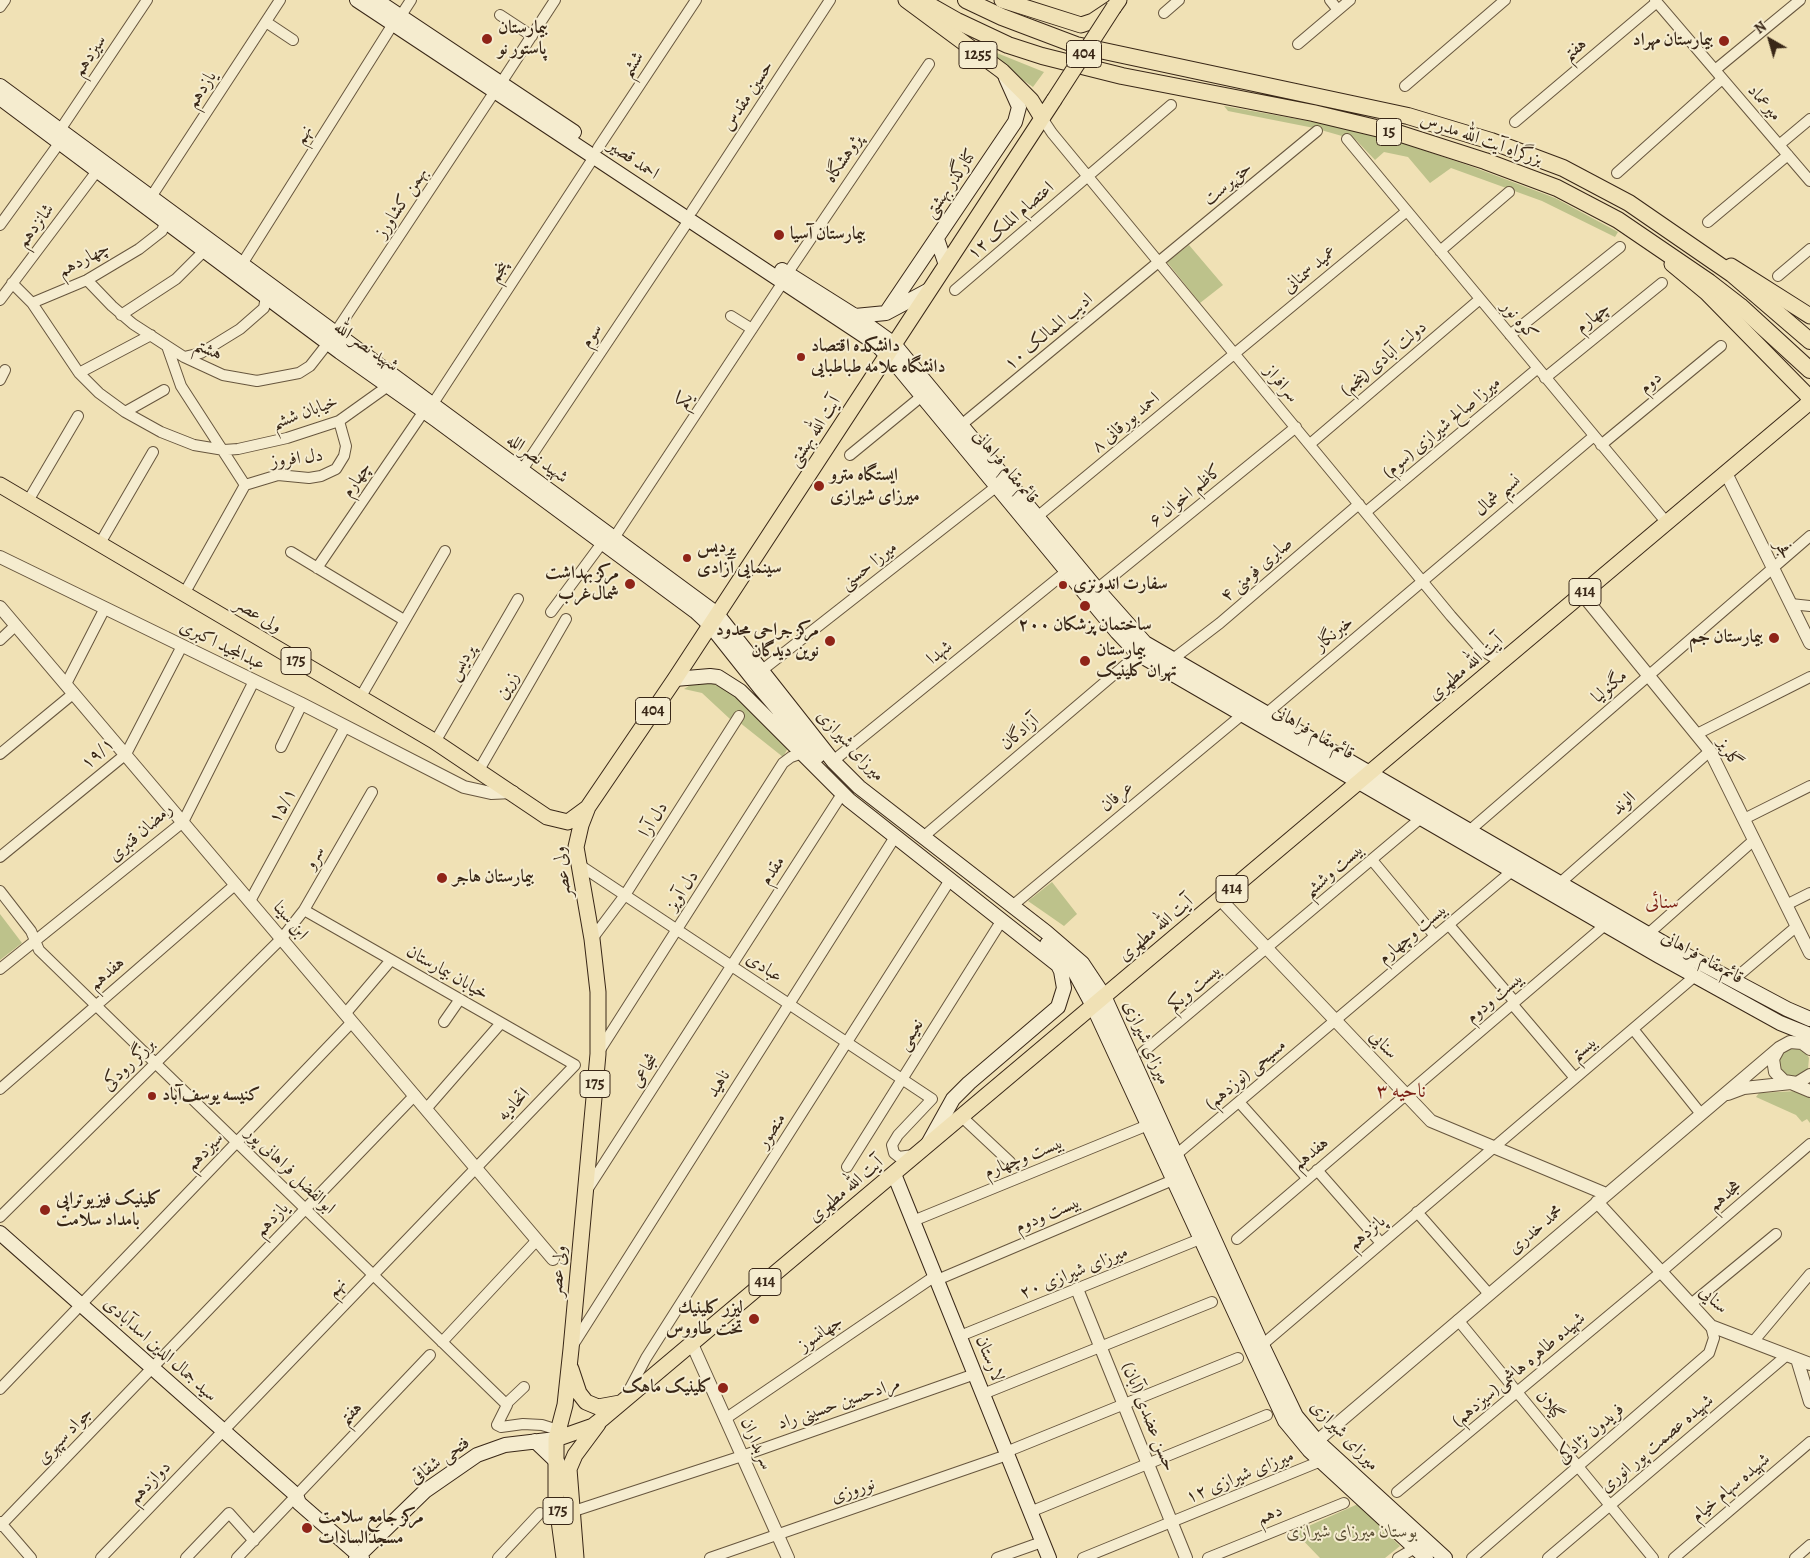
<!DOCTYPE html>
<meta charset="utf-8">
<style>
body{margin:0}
#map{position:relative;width:1810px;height:1558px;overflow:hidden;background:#f0e1b5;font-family:Alegreya,serif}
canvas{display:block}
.north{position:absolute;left:1745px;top:15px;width:50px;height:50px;-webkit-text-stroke:4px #f5eccf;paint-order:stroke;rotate:322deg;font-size:14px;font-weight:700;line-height:20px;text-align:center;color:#392717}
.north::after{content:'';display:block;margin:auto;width:18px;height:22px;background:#392717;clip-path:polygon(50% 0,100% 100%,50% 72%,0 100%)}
</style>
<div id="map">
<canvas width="1810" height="1558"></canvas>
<div class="north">N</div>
</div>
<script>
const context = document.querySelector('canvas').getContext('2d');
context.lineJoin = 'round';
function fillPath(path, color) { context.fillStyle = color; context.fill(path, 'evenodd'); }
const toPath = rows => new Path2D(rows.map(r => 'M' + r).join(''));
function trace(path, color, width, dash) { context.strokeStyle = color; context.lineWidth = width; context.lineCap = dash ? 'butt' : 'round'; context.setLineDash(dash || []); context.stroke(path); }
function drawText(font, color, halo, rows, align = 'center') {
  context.font = font + ' Alegreya,Amiri,serif'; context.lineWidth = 4; context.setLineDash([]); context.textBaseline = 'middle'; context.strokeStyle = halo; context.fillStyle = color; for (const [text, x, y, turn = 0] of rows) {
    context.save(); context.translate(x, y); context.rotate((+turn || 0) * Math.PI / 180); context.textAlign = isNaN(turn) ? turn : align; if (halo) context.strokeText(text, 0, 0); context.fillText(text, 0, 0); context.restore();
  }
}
fillPath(toPath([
 [972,43,1044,72,1033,87,970,44],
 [1224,106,1370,132,1473,167,1555,198,1618,232,1615,237,1542,201,1451,168,1430,183,1408,157,1384,152,1375,160,1356,140,1314,128,1228,111],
 [1189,245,1223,285,1200,303,1167,262],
 [710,682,728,691,764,720,789,746,783,757,739,722,737,713,730,719,702,693,684,689,692,684],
 [1052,882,1077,914,1064,926,1028,901],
 [0,914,22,943,0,960],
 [1797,1047,1806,1053,1809,1058,1808,1069,1801,1077,1785,1078,1776,1060,1782,1050],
 [1797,1091,1810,1098,1810,1123,1807,1119,1802,1122,1796,1115,1756,1097,1759,1093],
 [1358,1504,1400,1546,1385,1558,1320,1558,1295,1532]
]), '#bdc28b');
const minor = toPath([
 [1330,0,1338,10],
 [1655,0,1810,181],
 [0,7,5,0],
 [1164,13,1179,0],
 [500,15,532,36],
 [400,17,411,0],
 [266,22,293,40],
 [1298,44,1350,0],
 [1715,70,1800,0],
 [501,83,555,0],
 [1405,86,1505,0],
 [1042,118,1052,133,1451,616,1481,650,1493,657,1505,659],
 [1515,122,1657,2],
 [60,130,147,0],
 [1347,139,1667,523],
 [1779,145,1810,119],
 [598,148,696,0],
 [1617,173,1722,79],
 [151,197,280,0],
 [692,211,830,0],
 [1708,222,1788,155],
 [0,225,60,142],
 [1440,251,1509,192],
 [242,264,393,24],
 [787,274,929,64],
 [1778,276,1810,249],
 [87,280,112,306,133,324,184,357,223,375,257,381,299,373,310,366,328,343],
 [12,283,32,303,79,373,99,393,125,412,161,432,194,445,224,450,238,449,287,438,339,421,388,386],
 [955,290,1171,105],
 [0,300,97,171],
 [32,303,87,280,139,249,162,231,166,220],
 [121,315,176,279,205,250],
 [731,316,752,329],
 [335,333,495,91],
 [1510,335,1620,247],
 [167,346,181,386,245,485],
 [184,357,201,353,240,329,264,308,266,296],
 [79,373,151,335],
 [1545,378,1662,283],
 [0,380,5,370],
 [432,405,594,157],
 [125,412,164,390],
 [960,426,1317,131],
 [1310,444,1480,299],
 [1601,445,1721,346],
 [850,455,922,396],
 [522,470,689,220],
 [28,501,78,416],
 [1366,512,1538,368],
 [1037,517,1407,211],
 [614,538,783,282],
 [99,545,153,452],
 [291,552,404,620],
 [317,568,424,411],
 [1097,589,1296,427],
 [184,594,245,485,278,475,309,478,321,476,336,469,344,456,346,446,339,421],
 [1791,604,1810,606],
 [551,612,602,543],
 [0,640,16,625],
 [1173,659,1220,623,1359,504],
 [761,671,997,486],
 [66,684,105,608],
 [360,698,445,551],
 [1267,713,1594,436],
 [1697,734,1810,677],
 [435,742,518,599],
 [281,747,302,704],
 [0,754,74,693],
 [833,761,1067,571],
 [479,770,566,619],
 [1744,819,1810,786],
 [1469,831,1810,536],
 [923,837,1138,654],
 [0,857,126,754,182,646],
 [1372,860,1435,936],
 [578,864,932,1099,898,1135,892,1145,894,1153,899,1157,913,1155],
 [1560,883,1710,751],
 [0,891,31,931,39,950,507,1405,497,1425,501,1427,523,1424,542,1425,558,1430],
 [250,901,345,727],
 [1786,905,1810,893],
 [1012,906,1243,714],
 [1449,925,1515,1002],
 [1648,934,1754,840],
 [592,939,625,895,739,716],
 [0,969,183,822,254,681],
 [1732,981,1797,926],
 [1513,1005,1575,1078],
 [345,1014,391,960],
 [444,1022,460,999],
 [1633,1029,1701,1114],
 [1143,1052,1421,818],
 [598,1053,783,763,791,757,802,753],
 [0,1089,236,884],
 [1239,1102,1307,1178],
 [426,1109,501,1023],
 [962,1117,1010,1162],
 [1177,1154,1512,871],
 [847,1167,1002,920],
 [1317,1170,1381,1243],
 [587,1190,842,794],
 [1417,1212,1489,1294],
 [0,1217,282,938,304,910,372,792],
 [913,1221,1148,1125],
 [1237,1239,1605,925],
 [937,1280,1173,1180],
 [1691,1304,1776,1234],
 [1458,1320,1653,1558],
 [960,1336,1200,1239],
 [442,1342,537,1240],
 [1753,1342,1810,1274],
 [573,1345,895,837],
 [1262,1345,1695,976],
 [0,1389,352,1022],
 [627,1394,646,1358,950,880],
 [983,1394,1212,1302],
 [506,1404,524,1387],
 [725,1419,935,1276],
 [1006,1452,1238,1358],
 [1397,1492,1661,1272,1810,1144],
 [571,1512,742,1456,975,1374],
 [1030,1512,1267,1415],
 [0,1522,31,1558],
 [0,1526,415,1095],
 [101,1558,575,1065,304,910],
 [186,1558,229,1513,254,1541],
 [237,1558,430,1355],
 [498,1558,540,1513],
 [710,1558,1007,1455],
 [997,1558,1042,1542],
 [1083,1558,1321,1461],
 [1208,1558,1344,1503],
 [1398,1558,1415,1548],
 [1472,1558,1709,1353,1714,1338,1711,1326],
 [1548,1558,1787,1355],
 [1674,1558,1810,1442],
 [1795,1558,1810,1545]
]);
const tertiary = toPath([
 [1726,473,1810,643],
 [0,557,302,704,464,787,491,793,513,792],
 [1582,594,1710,751,1810,953],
 [0,607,553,1259],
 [1220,899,1431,1121,1606,1194],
 [1810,1049,1802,1043,1790,1042,1779,1048,1773,1059,1775,1072,1784,1081,1797,1083,1810,1075],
 [1728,1094,1744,1088,1791,1083,1810,1091],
 [1597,1202,1711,1326,1810,1364],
 [1077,1289,1186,1558],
 [692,1344,788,1558],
 [1797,1359,1810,1402],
 [1317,1441,1779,1048]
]);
const secondary = toPath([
 [357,0,875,343,898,367,1117,632,1138,654,1659,956,1780,1023,1810,1035],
 [376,0,574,132],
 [0,86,717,614,833,761,859,787,1046,932,1082,963,1104,996,1262,1345,1296,1416,1317,1441,1445,1558],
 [0,98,340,352,435,419,695,611,710,625,760,688,818,756],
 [937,239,946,265],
 [782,270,855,316,894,344,1097,589,1145,643,1667,945,1787,1009,1810,1019],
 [886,313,1015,122,1019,107,1006,78],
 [855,316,886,313,929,290],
 [675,679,710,676,718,677,740,691,849,800,1058,965,1061,971,1064,988,1058,1007,969,1083,953,1099,928,1144],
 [1047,944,1073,969,1093,1006,1285,1421,1309,1450,1426,1558],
 [894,1174,1049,1558],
 [0,1233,296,1495,299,1503,362,1558],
 [535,1441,558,1463],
 [356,1558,425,1491,477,1455,505,1445,556,1439]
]);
const primary = toPath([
 [906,0,1002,71,1031,100,1042,118],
 [1002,0,1081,25,1093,21,1114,7,1119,0],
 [1672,264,1707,293,1810,398],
 [1731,266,1810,316],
 [0,485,434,741,547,817,568,822,587,808],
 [571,1369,579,1393,586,1402,598,1407,620,1403],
 [556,1439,593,1426,602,1419,1810,402],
 [564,1558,556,1498,556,1439,565,1405,571,1349,598,1054,598,992,592,939,576,847,581,825,588,807,675,679,1054,100],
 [576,1558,569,1469,575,1455,598,1424]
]);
const trunk = toPath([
 [920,0,957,21,1008,45,1042,56,1122,76,1313,113,1401,134,1485,161,1557,188,1618,220,1709,282,1740,306,1810,370],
 [966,0,1002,17,1076,45,1408,116,1491,141,1563,168,1629,203,1732,274,1810,341]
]);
trace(minor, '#67563e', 12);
trace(tertiary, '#67563e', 14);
trace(secondary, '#392717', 16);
trace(primary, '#392717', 17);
trace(trunk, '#392717', 18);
trace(minor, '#f5eccf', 10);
trace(tertiary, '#f5eccf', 12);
trace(secondary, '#f5eccf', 14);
trace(primary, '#f0e1b5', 15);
trace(trunk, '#f0e1b5', 16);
const primaryBridge = toPath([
 [1054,100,1114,7]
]);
trace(primaryBridge, '#392717', 17, []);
trace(primaryBridge, '#f0e1b5', 15);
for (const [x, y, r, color] of [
 [487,39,6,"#8f2418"],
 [1724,41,6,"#8f2418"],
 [779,235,6,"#8f2418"],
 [801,357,5,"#8f2418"],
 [819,486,6,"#8f2418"],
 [687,558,5,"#8f2418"],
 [630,584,6,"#8f2418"],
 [1063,585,5,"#8f2418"],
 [1085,606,6,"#8f2418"],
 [1774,638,6,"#8f2418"],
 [830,641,6,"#8f2418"],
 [1085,661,6,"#8f2418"],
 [442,878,6,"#8f2418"],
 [152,1096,5,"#8f2418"],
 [45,1210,6,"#8f2418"],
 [754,1319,6,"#8f2418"],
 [723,1388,6,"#8f2418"],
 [307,1528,6,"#8f2418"]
]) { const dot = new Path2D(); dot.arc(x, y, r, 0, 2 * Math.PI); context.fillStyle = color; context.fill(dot); trace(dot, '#f5eccf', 2); }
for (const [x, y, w] of [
 [1084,54,35],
 [978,55,38],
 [1389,132,25],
 [1585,592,32],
 [296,661,30],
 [653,711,35],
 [1232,889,32],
 [595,1084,30],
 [765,1282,32],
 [558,1511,30]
]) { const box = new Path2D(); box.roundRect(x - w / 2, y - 13.5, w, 27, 4); context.fillStyle = '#f5eccf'; context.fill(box); trace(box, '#392717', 1); }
drawText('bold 16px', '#392717', null, [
 ["404",1084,54],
 ["1255",978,55],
 ["15",1389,132],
 ["414",1585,592],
 ["175",296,661],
 ["404",653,711],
 ["414",1232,889],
 ["175",595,1084],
 ["414",765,1282],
 ["175",558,1511]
]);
drawText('bold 18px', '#392717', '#f5eccf', [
 ["بیمارستان",498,29],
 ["پاستور نو",498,50],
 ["بیمارستان مهراد",1713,41,"right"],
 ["بیمارستان آسیا",790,235],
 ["دانشکده اقتصاد",811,347],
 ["دانشگاه علامه طباطبایی",811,368],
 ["ایستگاه مترو",830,476],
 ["میرزای شیرازی",830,497],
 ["پردیس",697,548],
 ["سینمایی آزادی",697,569],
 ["مرکز بهداشت",619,574,"right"],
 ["شمال‌غرب",619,595,"right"],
 ["سفارت اندونزی",1073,585],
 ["ساختمان پزشکان ۲۰۰",1085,626,"center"],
 ["مرکز جراحی محدود",819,631,"right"],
 ["نوین دیدگان",819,652,"right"],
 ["بیمارستان جم",1763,638,"right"],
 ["بیمارستان",1096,651],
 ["تهران کلینیک",1096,672],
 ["بیمارستان هاجر",453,878],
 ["کنیسه یوسف‌آباد",162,1096],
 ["کلینیک فیزیوتراپی",56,1200],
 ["بامداد سلامت",56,1221],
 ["ليزر كلينيك",743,1309,"right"],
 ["تخت طاووس",743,1330,"right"],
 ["کلینیک ماهک",712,1388,"right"],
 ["مرکز جامع سلامت",318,1518],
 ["مسجدالسادات",318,1539]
], 'left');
drawText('18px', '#392717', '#f5eccf', [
 ["هفتم",1575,50,-40],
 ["سیزدهم",90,56,-56],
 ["ششم",633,65,-57],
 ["یازدهم",202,90,-57],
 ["حسین مقدس",748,96,-57],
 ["میرعماد",1764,103,49],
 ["نهم",304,135,-58],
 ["بزرگراه آیت الله مدرس",1481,140,19],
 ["پژوهشگاه",844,159,-56],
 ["احمد قصیر",633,160,34],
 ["کنارگذر بهشتی",951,184,-56],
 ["حق‌پرست",1228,184,-40],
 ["بهمن کشاورز",402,203,-57],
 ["اعتصام الملک ۱۲",1011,221,-41],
 ["شانزدهم",36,226,-53],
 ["چهاردهم",84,260,-28],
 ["عمید سمنانی",1310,270,-40],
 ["پنجم",499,272,-57],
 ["چهارم",1593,318,-39],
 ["کوه نور",1519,321,50],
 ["ادیب الممالک ۱۰",1049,332,-40],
 ["سوم",592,336,-56],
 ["شهید نصر الله",366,347,35],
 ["هشتم",208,350,25],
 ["دولت آبادی (پنجم)",1384,359,-40],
 ["دوم",1651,383,-40],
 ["سرافراز",1281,384,50],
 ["یکم",685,401,-57],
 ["خیابان ششم",305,413,-20],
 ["احمد بورقانی ۸",1126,423,-40],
 ["میرزا صالح شیرازی (سوم)",1442,428,-40],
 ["آیت الله بهشتی",815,432,-57],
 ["دل افروز",297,459,-7],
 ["شهید نصرالله",537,459,36],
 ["قائم‌مقام فراهانی",1005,467,50],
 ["چهارم",357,480,-56],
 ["کاظم اخوان ۶",1186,496,-39],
 ["نسیم شمال",1498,496,-40],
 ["فجر",1783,550,64],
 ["میرزا حسنی",869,566,-38],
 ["صابری فومنی ۴",1257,570,-41],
 ["ولی عصر",258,616,31],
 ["خبرنگار",1334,634,-40],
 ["عبدالمجید اکبری",222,646,26],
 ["شهدا",940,653,-39],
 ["پردیس",462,663,-60],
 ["آیت الله مطهری",1466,668,-40],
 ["زرین",508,686,-60],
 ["مگنولیا",1610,687,-41],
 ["آزادگان",1020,733,-40],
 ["قائم‌مقام فراهانی",1313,733,30],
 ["میرزای شیرازی",850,746,47],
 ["گلریز",1729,753,60],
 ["۱۹/۱",98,754,-42],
 ["عرفان",1117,797,-40],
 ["الوند",1624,804,-41],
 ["۱۵/۱",283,806,-61],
 ["دل آرا",654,820,-58],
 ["رمضان قنبری",141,833,-41],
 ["سرو",315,858,-60],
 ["مقدم",773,871,-57],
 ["بیست وششم",1334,871,-41],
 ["ولی عصر",563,872,-97],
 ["دل آویز",683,891,-57],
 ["ابن سینا",290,921,50],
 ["آیت الله مطهری",1156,929,-40],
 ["بیست وچهارم",1413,934,-40],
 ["قائم‌مقام فراهانی",1702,958,29],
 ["عبادی",764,968,34],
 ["خیابان بیمارستان",447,973,30],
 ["هفدهم",107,974,-41],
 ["بیست ویکم",1195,988,-40],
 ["بیست ودوم",1495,998,-40],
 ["نعیمی",911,1035,-58],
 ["میرزای شیرازی",1146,1043,66],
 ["سنایی",1383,1045,46],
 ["بیستم",1584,1049,-40],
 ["برزگر رودکی",129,1065,-45],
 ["شجاعی",645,1071,-57],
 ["مسیحی (نوزدهم)",1246,1075,-40],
 ["ناهید",719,1084,-58],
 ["اتحادیه",514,1105,-46],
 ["منصور",772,1131,-57],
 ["سیزدهم",205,1152,-46],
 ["هفدهم",1311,1154,-40],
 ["بیست وچهارم",1024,1158,-22],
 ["ابوالفضل فراهانی پور",290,1171,44],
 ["آیت الله مطهری",846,1190,-40],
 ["هجدهم",1725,1196,-41],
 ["بیست ودوم",1048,1215,-23],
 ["یازدهم",272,1220,-46],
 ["محمد خدری",1536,1230,-40],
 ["پانزدهم",1367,1233,-40],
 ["ولی عصر",559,1271,-85],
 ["میرزای شیرازی ۲۰",1074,1273,-22],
 ["نهم",337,1288,-46],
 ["سنایی",1713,1300,42],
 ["جهانسوز",821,1334,-34],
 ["سید جمال الدین اسدآبادی",160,1350,42],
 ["لارستان",989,1359,68],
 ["شهیده طاهره هاشمی(سیزدهم)",1519,1370,-40],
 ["مرادحسین حسینی راد",839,1404,-19],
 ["گیلان",1549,1406,51],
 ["هفتم",351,1414,-46],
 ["حسن عضدی (آبان)",1148,1417,68],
 ["فریدون نژادکی",1591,1434,-41],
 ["جواد سپهری",65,1436,-46],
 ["میرزای شیرازی",1344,1436,46],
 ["سربداران",756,1444,66],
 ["شهیده عصمت پور انوری",1657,1444,-40],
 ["فتحی شقاقی",440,1461,-35],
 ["میرزای شیرازی ۱۲",1240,1477,-22],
 ["دوازدهم",150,1483,-46],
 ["شهیده سهام خیام",1731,1488,-40],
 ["نوروزی",853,1491,-19],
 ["دهم",1270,1515,-22]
]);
drawText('italic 18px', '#5a4e34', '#f5eccf', [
 ["بوستان میرزای شیرازی",1352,1533]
]);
drawText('19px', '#7a1f14', '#f5eccf', [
 ["سنائی",1662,903]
]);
drawText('20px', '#7a1f14', '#f5eccf', [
 ["ناحیه ۳",1401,1092]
]);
</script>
